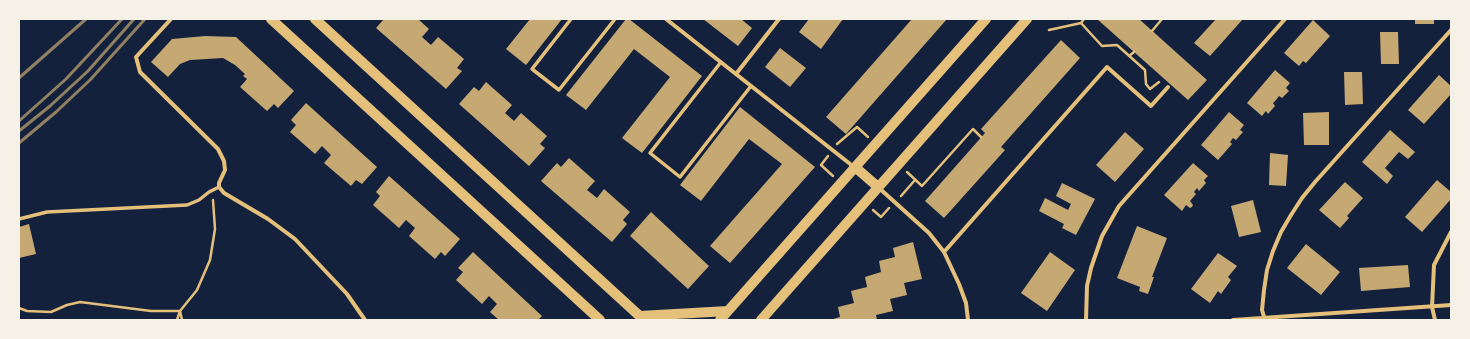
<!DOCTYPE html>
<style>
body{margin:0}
#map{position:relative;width:1470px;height:339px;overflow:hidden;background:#14213d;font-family:Lato,sans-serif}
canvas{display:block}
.frame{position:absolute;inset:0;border:20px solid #f6f1e7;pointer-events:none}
</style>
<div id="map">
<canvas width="1470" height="339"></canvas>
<div class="frame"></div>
</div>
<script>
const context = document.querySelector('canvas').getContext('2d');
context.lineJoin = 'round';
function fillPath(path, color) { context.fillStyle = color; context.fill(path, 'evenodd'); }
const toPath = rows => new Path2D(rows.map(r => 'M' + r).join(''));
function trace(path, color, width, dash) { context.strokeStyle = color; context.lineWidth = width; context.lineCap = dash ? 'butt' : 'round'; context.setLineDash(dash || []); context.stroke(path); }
fillPath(toPath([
 [384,19,418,19,429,29,422,37,431,45,438,37,464,59,457,68,462,71,446,89,376,28],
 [530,19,562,19,526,65,506,49],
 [626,19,629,19,702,76,642,153,622,138,670,77,634,49,586,110,566,95],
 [703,19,741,19,752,28,738,46],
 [809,19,843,19,821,49,799,32],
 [912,19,947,19,846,134,826,117],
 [1097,19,1139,19,1207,80,1188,100],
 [1216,19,1243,19,1210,56,1194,43],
 [1415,19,1434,19,1434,24,1415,24],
 [1313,20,1330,36,1306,63,1303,61,1299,66,1284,53],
 [1380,32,1398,32,1399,64,1381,64],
 [205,36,236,37,294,91,278,108,274,104,267,111,240,87,247,79,243,76,245,74,235,65,223,58,190,60,180,64,168,77,151,62,172,39],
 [1061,40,1080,58,1001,147,1005,150,944,218,925,201,985,133,981,129],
 [780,48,806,68,790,87,765,67],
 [1275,70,1290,83,1286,88,1289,91,1282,98,1279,96,1276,100,1273,103,1275,106,1268,114,1266,111,1262,116,1247,103],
 [1344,72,1362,72,1363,104,1345,105],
 [1439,75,1451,86,1451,94,1424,124,1408,110],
 [486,82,512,105,505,113,514,121,521,113,547,136,540,144,545,148,529,166,459,104,474,87,479,91],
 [306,103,377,167,362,184,356,180,351,186,324,163,331,155,322,146,315,154,290,132,296,125,291,120],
 [740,107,815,167,730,263,710,246,782,164,749,139,701,201,680,185],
 [1229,112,1244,125,1240,130,1243,132,1236,140,1233,138,1230,142,1232,144,1218,160,1201,145],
 [1329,112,1329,145,1304,145,1303,113],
 [1390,130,1415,152,1408,159,1399,152,1385,168,1393,176,1387,184,1362,162],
 [1125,132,1144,149,1115,182,1096,165],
 [1270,153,1288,155,1286,186,1269,185],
 [569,158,595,181,587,190,597,198,604,189,630,212,623,220,627,224,612,242,541,181,557,163,561,167],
 [1193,163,1208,176,1204,180,1206,183,1199,191,1197,188,1194,192,1196,194,1190,201,1193,205,1192,207,1190,208,1186,205,1182,211,1164,195],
 [389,176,460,239,445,256,441,252,435,259,409,236,415,228,406,220,399,228,373,205,380,196,376,192],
 [1437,180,1451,192,1451,199,1422,232,1405,217],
 [1345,182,1363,198,1347,216,1349,218,1340,228,1319,210],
 [1062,183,1095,199,1076,235,1062,228,1064,224,1039,211,1045,198,1068,210,1071,204,1056,196],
 [1253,200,1261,232,1239,237,1231,206],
 [651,212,709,266,688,289,630,236],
 [29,224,36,254,19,258,19,227],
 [1137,226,1167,238,1152,277,1154,277,1148,294,1139,291,1140,287,1117,278],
 [913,242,922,279,904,283,907,295,890,299,893,311,876,315,877,320,830,320,840,317,838,307,854,303,851,291,867,287,865,277,881,272,879,261,895,257,893,248],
 [1306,244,1340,272,1321,295,1287,268],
 [473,252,542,316,538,320,499,320,490,312,497,304,489,296,482,304,456,280,463,272,458,268],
 [1050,252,1075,270,1047,311,1021,293],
 [1218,253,1237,266,1228,277,1231,280,1221,294,1218,291,1210,303,1191,289],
 [1408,265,1410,287,1361,291,1359,268]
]), '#c6a872');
trace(toPath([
 [1081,23,1102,46,1117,45,1145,70,1146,84,1150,89,1159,82],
 [1049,30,1081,23,1084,19],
 [1152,31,1162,19],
 [1129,56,1134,52],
 [837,144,857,127,868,137],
 [828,156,821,165,833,176],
 [907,172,922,186,973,129,981,137],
 [901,196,915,180],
 [873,210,881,217,889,208],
 [19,308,27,311,51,312,67,305,80,302,151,311,180,311,182,320],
 [177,320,180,311,197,290,210,260,215,229,213,200]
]), '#e5c07b', 2.5);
trace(toPath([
 [571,19,532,69,559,90,615,19],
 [721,62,650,153,680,177,751,86],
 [19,219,47,212,187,205,199,200,209,192,219,187]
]), '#e5c07b', 3.5);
trace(toPath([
 [171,19,136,57,140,72,218,149,224,161,225,170,219,183,219,187,224,193,268,219,295,239,347,294,365,320],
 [666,19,854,167],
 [736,74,779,19],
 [879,188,929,233,944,252,959,284,966,303,968,320],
 [944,252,1107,67,1151,106,1168,87],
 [1086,320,1087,286,1091,268,1102,236,1119,206,1285,19],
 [1233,320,1451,305],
 [1265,320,1262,310,1264,290,1267,270,1273,251,1281,232,1291,215,1302,198,1315,182,1451,30],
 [1435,320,1432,307,1434,265,1451,232]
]), '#e5c07b', 4);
trace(toPath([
 [271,19,600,320],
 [315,19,644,320],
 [855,167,878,187],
 [640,316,728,311],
 [720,320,986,19],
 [761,320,1027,19]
]), '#e5c07b', 10);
trace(toPath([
 [19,78,86,19],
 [19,121,66,79,122,19],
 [19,131,50,106,88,71,134,19],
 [19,143,56,112,90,80,145,19]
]), '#918062', 3);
</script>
